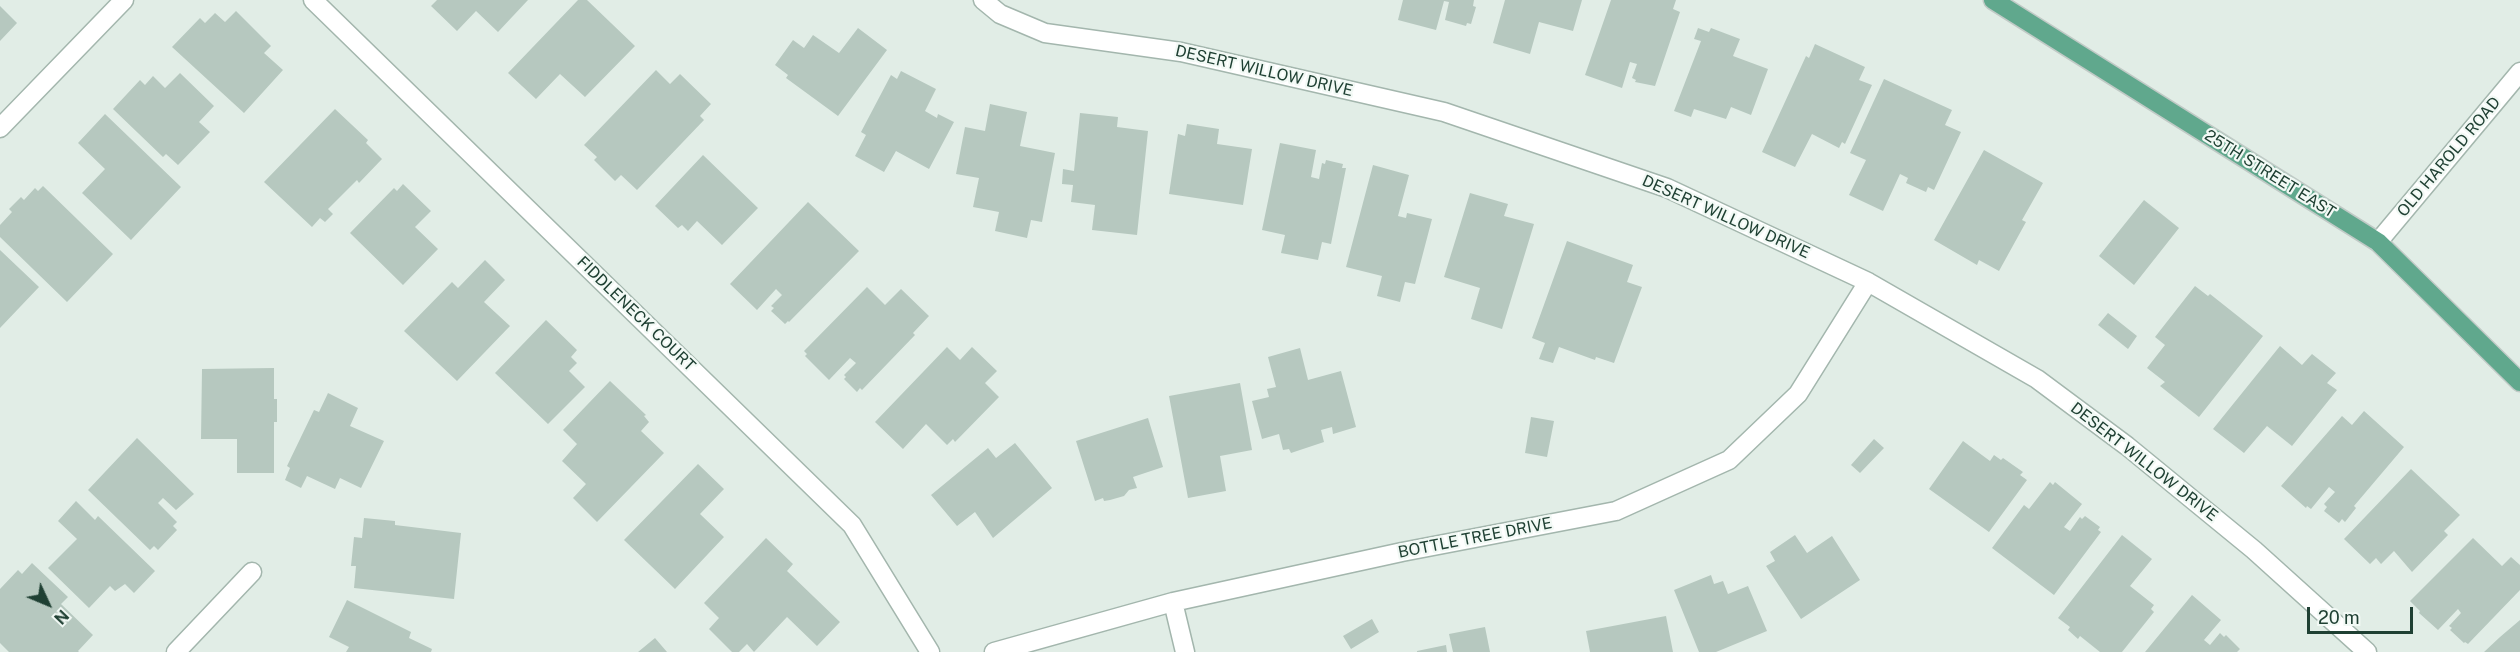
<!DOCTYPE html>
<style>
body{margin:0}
#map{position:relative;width:2520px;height:652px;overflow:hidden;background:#e1ede6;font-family:"Public Sans",sans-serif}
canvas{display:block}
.north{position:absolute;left:18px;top:574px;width:60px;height:60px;-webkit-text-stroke:4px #f2f9f5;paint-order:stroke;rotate:134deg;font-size:16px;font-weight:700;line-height:24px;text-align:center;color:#1f4033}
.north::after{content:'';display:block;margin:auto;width:21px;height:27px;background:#1f4033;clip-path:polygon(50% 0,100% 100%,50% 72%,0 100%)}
.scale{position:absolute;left:2307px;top:607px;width:106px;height:27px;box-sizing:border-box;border:3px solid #1f4033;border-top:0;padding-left:8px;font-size:18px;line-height:21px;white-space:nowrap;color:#1f4033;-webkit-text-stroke:4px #f2f9f5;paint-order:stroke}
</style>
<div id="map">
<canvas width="2520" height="652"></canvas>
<div class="north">N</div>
<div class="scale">20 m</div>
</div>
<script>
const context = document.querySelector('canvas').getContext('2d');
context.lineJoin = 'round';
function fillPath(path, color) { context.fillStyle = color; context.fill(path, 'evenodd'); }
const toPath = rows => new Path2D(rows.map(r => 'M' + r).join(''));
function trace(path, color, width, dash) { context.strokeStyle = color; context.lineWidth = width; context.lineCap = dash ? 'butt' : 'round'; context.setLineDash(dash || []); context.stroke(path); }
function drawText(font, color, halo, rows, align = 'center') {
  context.font = font + ' "Public Sans",sans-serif'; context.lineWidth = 4.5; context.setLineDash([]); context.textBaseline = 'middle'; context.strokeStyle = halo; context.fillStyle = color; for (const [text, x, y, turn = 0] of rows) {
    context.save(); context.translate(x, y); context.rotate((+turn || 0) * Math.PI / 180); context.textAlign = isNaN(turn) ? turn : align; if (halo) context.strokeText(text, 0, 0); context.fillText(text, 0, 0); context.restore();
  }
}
fillPath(toPath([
 [437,0,528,0,498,32,476,11,457,31,431,6],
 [578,0,587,0,635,46,585,97,560,74,536,99,508,73],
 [1403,0,1474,0,1473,6,1476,7,1471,24,1467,23,1466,26,1445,20,1449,2,1444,1,1436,30,1398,20],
 [1505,0,1582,0,1573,31,1539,22,1530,54,1493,43],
 [1611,0,1676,0,1673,9,1680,12,1655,86,1635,82,1636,80,1632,78,1637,64,1630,62,1622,88,1585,75],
 [0,6,17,23,0,41],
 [236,11,271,46,264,53,283,70,244,113,172,47,200,18,205,23,215,13,225,22],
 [858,28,887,50,838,116,786,78,788,75,775,65,793,40,804,48,813,35,839,53],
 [1698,28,1709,32,1711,28,1740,39,1733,56,1768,69,1751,115,1731,107,1726,119,1694,109,1691,117,1674,111,1701,41,1694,39],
 [1815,44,1865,67,1859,80,1872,85,1845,144,1842,142,1839,148,1812,134,1795,167,1762,152,1806,56,1809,58],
 [656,70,670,84,680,74,711,104,700,116,704,120,637,190,621,175,615,181,594,160,597,157,584,145],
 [901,71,936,89,925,111,937,118,938,114,954,122,929,169,896,151,884,172,855,156,866,135,861,132,891,75,897,79],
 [180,73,214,106,199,122,210,132,178,165,166,154,163,157,113,109,140,80,145,85,153,76,165,88],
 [1884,79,1952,110,1945,125,1961,132,1934,190,1928,187,1926,192,1906,183,1908,178,1900,174,1883,211,1849,195,1866,160,1850,153],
 [990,104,1027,112,1020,146,1055,153,1042,222,1031,220,1027,238,995,231,999,212,973,207,979,178,956,174,965,127,985,131],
 [335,109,368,140,366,143,382,159,359,183,357,180,328,209,333,214,325,222,320,218,312,227,264,182],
 [1080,113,1118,117,1117,127,1148,131,1137,235,1092,230,1095,205,1071,202,1073,185,1062,184,1063,169,1074,171],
 [105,114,181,187,131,240,82,193,105,169,78,143],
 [1187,124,1219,129,1217,144,1252,149,1243,205,1169,194,1178,134,1185,136],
 [1280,143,1316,150,1311,177,1319,179,1322,163,1325,164,1326,160,1343,164,1342,168,1346,168,1331,244,1322,242,1318,260,1281,253,1285,235,1262,230],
 [1984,150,2043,183,2022,220,2026,222,1999,271,1979,260,1977,265,1934,240],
 [703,155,758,208,722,245,697,221,688,231,682,225,678,228,655,206],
 [1373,165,1409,175,1398,216,1406,218,1407,213,1432,219,1415,284,1405,282,1400,302,1377,296,1382,276,1346,267],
 [403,184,431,211,415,227,438,249,403,285,350,233,394,188,397,191],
 [43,186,113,254,67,302,0,237,0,225,12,212,9,209,21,197,24,200,35,188,38,191],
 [1470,193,1508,204,1504,216,1534,224,1502,329,1471,319,1480,288,1444,277],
 [2144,200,2179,228,2134,285,2099,256],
 [808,202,859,251,789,322,788,321,785,324,771,311,774,308,771,306,782,295,776,289,757,310,730,284],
 [1567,241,1633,265,1627,282,1642,287,1614,363,1596,357,1595,360,1559,347,1553,363,1539,359,1545,343,1532,338],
 [0,250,39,287,0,328],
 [485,260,505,280,484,302,510,326,457,381,404,331,452,282,458,288],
 [2195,286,2208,296,2210,294,2263,336,2199,417,2160,386,2165,382,2147,368,2165,345,2155,337],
 [867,287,885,305,901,289,929,316,913,333,915,335,862,390,860,388,857,392,844,379,846,377,844,375,856,363,850,358,829,380,805,356,807,354,804,351],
 [2108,313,2137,336,2128,349,2098,325],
 [546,320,577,350,571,357,577,363,569,371,585,387,548,424,495,373],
 [2280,346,2302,365,2312,354,2336,373,2327,383,2337,390,2292,446,2267,426,2244,453,2213,429],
 [947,347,960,360,972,347,997,371,985,383,999,397,955,442,953,439,947,445,926,424,903,449,875,422],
 [1300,348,1308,380,1341,371,1356,427,1333,434,1332,427,1321,430,1324,442,1291,453,1289,449,1283,450,1279,434,1262,439,1252,401,1269,397,1267,389,1276,387,1268,357],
 [274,368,274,399,277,399,277,422,274,422,274,473,237,473,237,439,201,439,202,369],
 [610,381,646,415,644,416,649,422,641,431,664,453,597,522,573,498,586,484,562,461,577,444,563,430],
 [1240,383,1252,450,1220,456,1226,491,1188,498,1169,396],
 [328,393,358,408,350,426,384,441,361,488,340,478,335,489,307,476,301,488,285,480,290,468,287,466,314,410,319,412],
 [2364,411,2404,447,2354,506,2356,508,2345,522,2342,519,2339,523,2324,511,2327,507,2324,504,2335,492,2329,487,2311,509,2307,506,2306,508,2281,486,2342,416,2352,425],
 [1531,417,1554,421,1547,457,1525,453],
 [1148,418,1163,467,1133,477,1137,488,1129,490,1124,496,1110,500,1104,501,1103,498,1095,501,1076,441],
 [137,438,194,494,176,510,163,498,158,503,177,522,173,526,177,530,158,550,154,546,150,550,88,490],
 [1874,439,1884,448,1860,473,1851,465],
 [1963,441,1990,461,1994,455,2001,460,2003,458,2023,472,2020,475,2027,480,1989,532,1929,489],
 [1015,443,1052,488,993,538,975,512,957,526,931,495,988,448,996,458],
 [698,464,724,489,700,514,724,537,675,589,624,540],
 [2411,469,2460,515,2444,531,2448,535,2412,572,2394,551,2381,564,2376,558,2370,564,2344,539],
 [2050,482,2053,485,2055,482,2082,504,2064,527,2070,531,2080,517,2082,519,2085,516,2100,527,2098,530,2101,532,2054,595,1992,548,2024,505,2029,509],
 [76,501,95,520,98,516,155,571,134,593,125,584,115,591,110,586,89,608,48,568,77,539,58,521],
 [364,518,395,521,395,525,461,533,454,599,354,588,356,566,351,566,354,537,362,538],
 [1795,535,1807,553,1832,536,1860,580,1801,619,1766,566,1775,561,1770,552],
 [2122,535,2152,559,2130,586,2154,605,2151,609,2154,612,2122,652,2100,652,2080,636,2078,639,2068,630,2070,627,2058,618],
 [766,538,793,564,787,571,840,622,817,646,787,617,754,652,747,644,739,652,732,652,709,629,719,618,704,603],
 [2473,538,2502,566,2511,557,2520,565,2520,590,2468,644,2465,642,2464,643,2450,630,2452,628,2449,626,2461,613,2458,609,2438,630,2419,613,2420,611,2410,601],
 [32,563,68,597,61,604,93,635,78,651,79,652,9,652,0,643,0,589,18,570,22,574],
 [1711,575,1714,584,1723,581,1728,594,1748,586,1767,631,1716,652,1699,652,1674,590],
 [2192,595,2221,620,2204,640,2210,645,2220,633,2224,637,2226,635,2240,649,2237,652,2145,652],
 [347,600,411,632,409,638,432,649,431,652,346,652,349,647,329,637],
 [1666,616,1673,652,1590,652,1586,631],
 [1372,619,1379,632,1351,649,1343,636],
 [2520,620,2520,652,2484,652,2500,637],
 [1485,627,1490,652,1453,652,1449,634],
 [655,638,667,652,638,652],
 [1446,645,1447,652,1417,652,1417,651]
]), '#b6c8bf');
const minor = toPath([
 [313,0,852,525,930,652],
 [983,0,1000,14,1045,33,1181,52,1444,112,1667,188,1868,282,2037,379,2127,446,2254,550,2367,652],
 [0,128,124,0],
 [2378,242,2520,72],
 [1173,602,1185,652],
 [176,652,252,572],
 [994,652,1173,602,1402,552,1616,511,1729,460,1798,394,1868,282]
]);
const major = toPath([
 [1993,0,2378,242,2520,382]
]);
trace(minor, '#a3b6ad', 21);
trace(major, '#c0cac6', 21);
trace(minor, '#fff', 18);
trace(major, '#60a88d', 18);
drawText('16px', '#1f4033', '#f2f9f5', [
 ["DESERT WILLOW DRIVE",1264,71,13],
 ["OLD HAROLD ROAD",2449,157,-50],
 ["25TH STREET EAST",2270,174,32],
 ["DESERT WILLOW DRIVE",1726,217,24],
 ["FIDDLENECK COURT",636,314,44],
 ["DESERT WILLOW DRIVE",2144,462,38],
 ["BOTTLE TREE DRIVE",1475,538,-11]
]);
</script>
